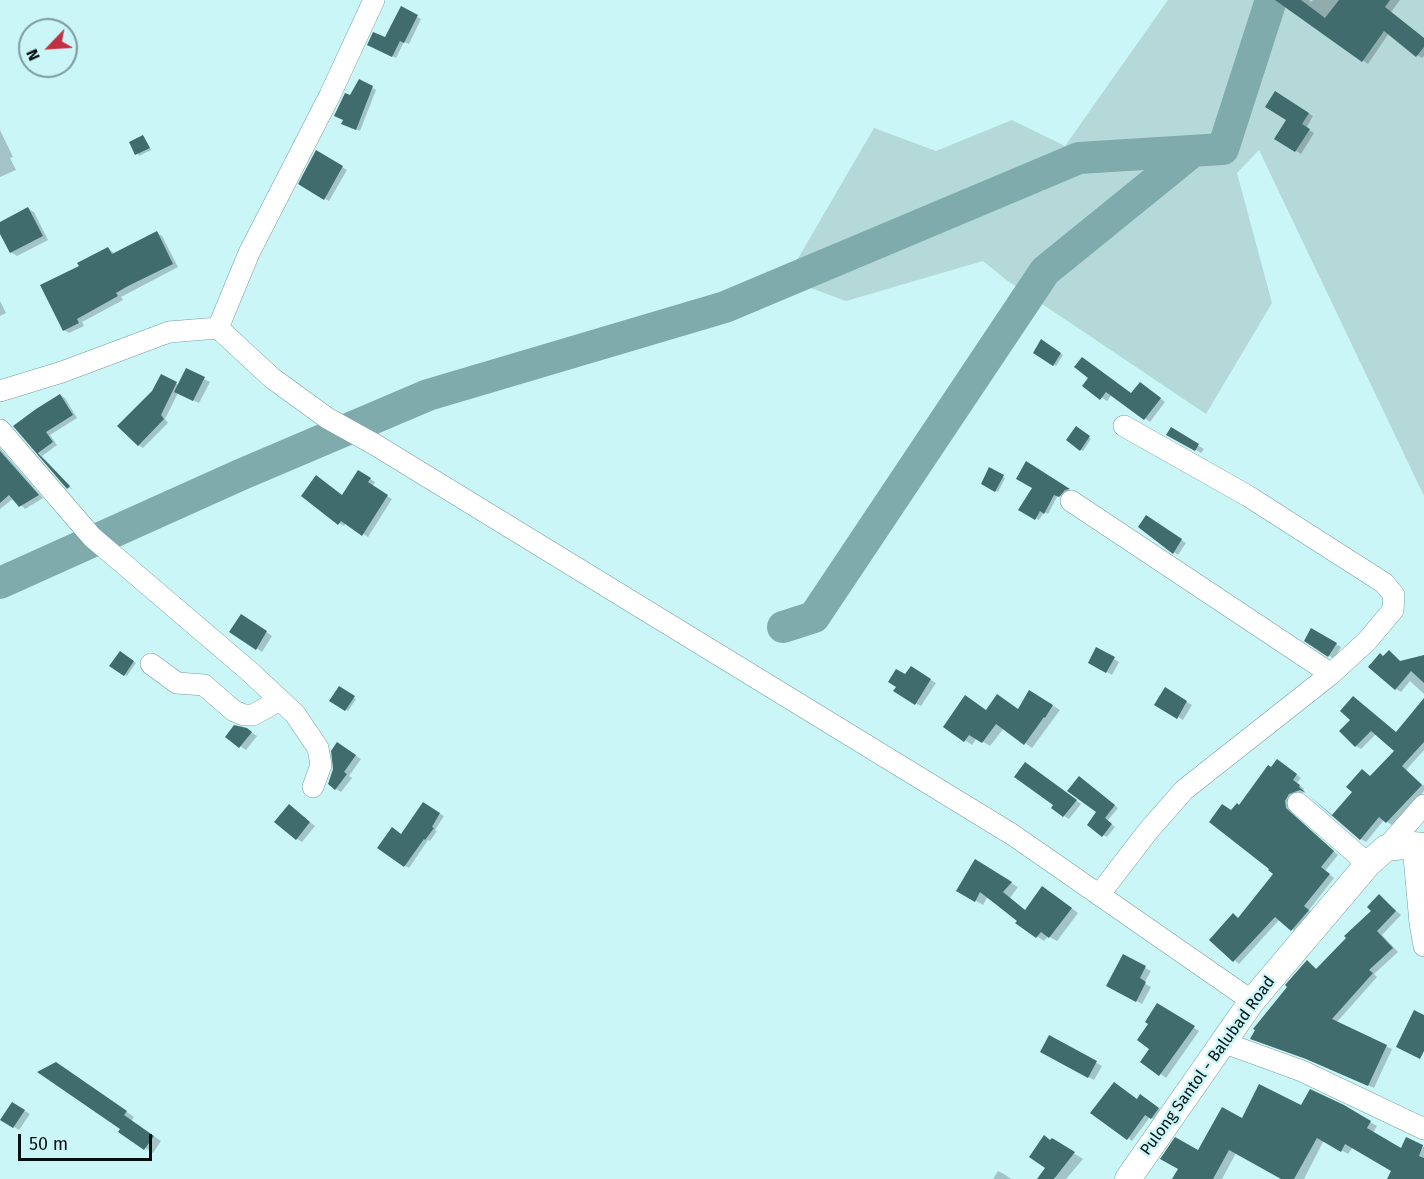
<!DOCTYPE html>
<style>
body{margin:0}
#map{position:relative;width:1424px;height:1179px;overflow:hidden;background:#cbf6f8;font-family:"Fira Sans",sans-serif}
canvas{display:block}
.north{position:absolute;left:18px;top:18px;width:60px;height:60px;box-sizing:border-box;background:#cbf6f8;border:2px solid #7b9a9c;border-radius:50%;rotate:245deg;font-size:16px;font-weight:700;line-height:24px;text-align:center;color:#021011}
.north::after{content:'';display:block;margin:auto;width:21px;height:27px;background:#c03042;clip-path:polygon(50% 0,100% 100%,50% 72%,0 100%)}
.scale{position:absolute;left:18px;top:1134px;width:134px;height:27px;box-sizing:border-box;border:3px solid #021011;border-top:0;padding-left:8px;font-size:18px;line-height:21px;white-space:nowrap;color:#021011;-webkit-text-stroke:4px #cbf6f8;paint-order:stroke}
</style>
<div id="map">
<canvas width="1424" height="1179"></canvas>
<div class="north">N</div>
<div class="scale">50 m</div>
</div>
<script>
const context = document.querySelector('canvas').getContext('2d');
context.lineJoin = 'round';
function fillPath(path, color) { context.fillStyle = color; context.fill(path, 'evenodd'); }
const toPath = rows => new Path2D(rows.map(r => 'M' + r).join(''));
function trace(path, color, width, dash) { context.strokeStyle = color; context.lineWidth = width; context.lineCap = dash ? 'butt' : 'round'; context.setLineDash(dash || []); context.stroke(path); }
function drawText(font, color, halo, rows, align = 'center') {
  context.font = font + ' "Fira Sans",sans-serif'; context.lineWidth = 5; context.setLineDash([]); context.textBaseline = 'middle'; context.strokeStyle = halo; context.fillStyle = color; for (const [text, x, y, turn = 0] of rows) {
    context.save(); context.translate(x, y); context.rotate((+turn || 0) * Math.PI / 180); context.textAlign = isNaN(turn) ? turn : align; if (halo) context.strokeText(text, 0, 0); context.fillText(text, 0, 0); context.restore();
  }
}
fillPath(toPath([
 [1168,0,1424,0,1424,496,1259,150,1237,173,1272,303,1206,414,1005,279,983,261,846,301,786,279,874,128,936,151,1012,120,1065,146]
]), '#b5d8d9');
fillPath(toPath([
 [1290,0,1309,0,1311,2,1313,0,1400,0,1391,12,1424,38,1424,56,1422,58,1417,55,1389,33,1368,64,1286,6],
 [401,8,421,19,409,44,404,42,396,58,373,47,385,39],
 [359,81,376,90,360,131,347,125,351,97],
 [1276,93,1313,116,1306,128,1314,133,1301,154,1277,139,1288,120],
 [0,130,13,157,10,158,16,170,0,177],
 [143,136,151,150,139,156,131,142],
 [317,152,347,170,329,201,300,184],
 [28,209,34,212,48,240,17,256,11,252,0,231,0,224],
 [157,233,162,236,178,267,121,297,123,300,82,322,84,326,69,333,64,330,81,266,108,248,115,254],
 [0,301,6,313,0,316],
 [1042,341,1063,355,1056,366,1035,352],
 [186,370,210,382,199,403,178,393,165,419,168,423,143,448,138,445,153,392,162,376,179,385],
 [1084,386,1132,394,1145,387,1165,402,1150,422,1112,394,1107,401],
 [60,395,65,398,77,418,50,435,57,445,42,456,73,490,68,487,16,426],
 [1076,428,1091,439,1083,451,1068,440],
 [1171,429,1204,449,1201,453,1168,434],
 [0,448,43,498,25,509,14,498,0,509],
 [1027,463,1071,491,1063,498,1058,495,1048,514,1044,512,1039,520,1020,510,1034,487],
 [990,469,1005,478,998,492,983,483],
 [359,472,375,482,372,487,392,499,368,537,346,523,344,526,339,523,342,496],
 [1147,517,1186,543,1178,555,1174,552],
 [247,619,272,636,262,652,256,648],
 [1312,630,1341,647,1334,659,1306,640],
 [1097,649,1119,662,1112,675,1090,662],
 [121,653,136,663,127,676,112,666],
 [1394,655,1401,662,1424,657,1424,694,1410,681,1401,692,1396,689,1384,658],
 [911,668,936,683,921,706,915,703,906,676],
 [339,688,356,699,348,711,331,700],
 [1165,689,1192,705,1183,720,1157,704],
 [1030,692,1060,710,1032,748,1004,728,990,746,977,738,972,745,945,727,987,711,1018,710],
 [1353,698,1397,733,1424,700,1424,750,1406,770,1424,786,1424,791,1392,825,1384,820,1366,842,1361,839,1371,777,1396,751,1376,734,1361,749,1356,746,1353,719],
 [246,729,257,736,246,750,227,737],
 [343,747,361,759,349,776,352,778,341,792,336,789],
 [1282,763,1301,778,1297,783,1304,789,1303,793,1294,797,1290,804,1291,812,1338,855,1325,871,1334,878,1309,910,1313,914,1297,933,1280,919,1239,964,1211,940,1234,915,1239,919,1275,873,1232,812,1240,807,1271,768],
 [1031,767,1081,804,1069,819,1064,816,1055,805],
 [1083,780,1118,808,1107,821,1115,827,1107,837,1103,835,1098,812],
 [423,804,444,816,435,830,437,831,430,841,428,840,409,868,405,866],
 [294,809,315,826,302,842,297,839],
 [975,861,1018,887,1010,898,1026,911,1050,892,1078,913,1057,941,1048,936,1044,941,1017,923,1019,921,988,896,983,905,958,890],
 [1379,896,1401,915,1382,935,1398,952,1374,974,1377,977,1336,1023,1392,1049,1374,1088,1314,1061,1307,961,1318,970,1373,911],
 [1123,956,1151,971,1144,983,1151,987,1142,1004,1108,986],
 [1158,1005,1199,1031,1166,1078,1143,1061,1152,1049,1151,1024],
 [1050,1037,1102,1066,1094,1080,1042,1052],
 [64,1069,134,1117,131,1121,161,1141,153,1153,121,1132,122,1129],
 [1145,1099,1163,1111,1156,1121,1150,1117,1132,1141,1128,1138,1138,1101],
 [18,1107,30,1114,19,1130,14,1127],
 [1302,1107,1344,1107,1377,1126,1373,1133,1402,1150,1407,1139,1424,1147,1424,1179,1389,1179,1393,1170,1353,1147,1348,1154,1324,1140,1304,1179,1284,1179,1236,1153,1222,1179,1174,1179,1199,1152,1243,1120],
 [1053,1140,1083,1159,1066,1179,1056,1179,1047,1168],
 [998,1171,1004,1174,1011,1179,993,1179]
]), '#0003');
trace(toPath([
 [0,583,240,475,428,395,725,307,1079,158,1223,149,1271,0],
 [783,627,814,617,1045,271,1193,151]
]), '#7fabad', 32);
fillPath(toPath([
 [1275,0,1301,0,1325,18,1339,0,1390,0,1385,7,1424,38,1424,47,1416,57,1384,31,1362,62],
 [401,6,418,15,404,43,400,41,392,57,367,45,373,32,385,37],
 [359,79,373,86,356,130,341,124,343,120,334,116,345,93,350,95],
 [1275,91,1309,113,1302,124,1310,129,1295,152,1274,139,1286,120,1265,107],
 [143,135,150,148,135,155,129,142],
 [316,150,343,166,324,200,298,184],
 [28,207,43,236,10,253,0,234,0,222],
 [157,231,173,264,128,286,116,293,118,296,77,319,79,323,63,331,40,285,79,266,77,263,108,247,112,254],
 [1041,339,1061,353,1053,366,1033,353],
 [1082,357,1131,393,1140,382,1161,398,1144,420,1106,392,1100,400,1082,386,1088,378,1074,367],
 [186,368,205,377,193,401,174,392],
 [161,374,177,382,161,415,164,419,138,446,117,426,152,391],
 [60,394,73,415,46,432,53,442,38,453,70,486,67,489,13,426,36,409],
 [1076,426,1090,436,1080,451,1066,440],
 [1171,427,1199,444,1195,451,1166,435],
 [0,451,39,495,19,507,9,495,0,503],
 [1026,461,1070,489,1065,490,1059,497,1054,495,1044,514,1040,511,1035,520,1018,510,1032,488,1016,479],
 [989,467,1004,475,995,492,981,484],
 [358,470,371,478,368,482,388,495,362,536,341,521,338,525,301,496,316,475,342,495],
 [1146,515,1182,539,1173,554,1138,527],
 [241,614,267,631,256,650,229,632],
 [1311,628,1337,643,1328,657,1304,641],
 [1096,647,1115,657,1106,673,1088,663],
 [1389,650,1400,661,1424,655,1424,683,1411,671,1395,690,1368,667,1380,653,1383,656],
 [120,651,134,661,124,676,109,666],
 [911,666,931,679,915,705,893,691,896,687,888,682,896,669,905,674],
 [339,686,355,696,345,711,329,701],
 [1165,687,1187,701,1177,719,1154,705],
 [1029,690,1053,705,1045,718,1044,717,1024,745,996,724,982,743,969,735,964,742,943,727,965,695,986,710,997,694,1018,709],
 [1353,696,1396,732,1424,698,1424,742,1402,766,1422,785,1386,823,1379,817,1360,840,1307,794,1332,815,1352,792,1346,787,1362,769,1370,776,1394,751,1371,731,1355,747,1339,731,1350,720,1340,711],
 [234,725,247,728,252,732,239,748,225,737],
 [337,742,356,755,344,772,347,774,335,790,328,784,333,769,331,751],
 [1277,759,1297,774,1293,780,1300,785,1299,787,1306,793,1300,790,1289,794,1285,801,1286,808,1334,851,1321,867,1330,874,1304,906,1309,910,1291,931,1275,917,1233,962,1209,940,1233,913,1238,918,1273,874,1268,870,1269,869,1209,822,1222,804,1231,810,1237,803,1239,805,1268,765,1271,767],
 [1025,762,1077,800,1063,817,1051,808,1053,805,1014,777],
 [1079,776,1115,805,1105,818,1112,824,1102,837,1087,825,1096,812,1067,791],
 [423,802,440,813,432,827,434,828,425,840,424,839,404,867,377,848,392,827,401,834],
 [289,804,310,822,296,840,274,822],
 [975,859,1012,882,1003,892,1025,910,1042,886,1072,908,1049,938,1041,932,1036,938,1015,923,1017,921,980,892,975,902,956,891],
 [1379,894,1396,911,1377,931,1393,948,1369,970,1373,973,1332,1019,1387,1045,1368,1086,1306,1059,1250,1039,1255,1030,1253,1029,1287,987,1285,985,1307,960,1316,969,1346,938,1344,936,1371,911,1367,907],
 [1123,954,1146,966,1140,978,1146,982,1136,1002,1106,986],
 [1157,1003,1195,1026,1159,1076,1140,1062,1149,1049,1137,1040,1148,1024,1145,1022],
 [1414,1010,1424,1015,1424,1051,1420,1059,1396,1047],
 [1049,1035,1097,1061,1088,1078,1040,1052],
 [56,1062,127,1111,124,1115,154,1136,144,1150,118,1132,120,1129,37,1072],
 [1114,1082,1137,1099,1140,1094,1159,1108,1151,1119,1145,1115,1127,1140,1090,1113],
 [1259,1084,1301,1105,1310,1089,1344,1105,1371,1121,1367,1128,1401,1148,1406,1137,1423,1145,1419,1156,1424,1158,1424,1179,1387,1179,1391,1171,1345,1144,1341,1152,1317,1138,1294,1179,1281,1179,1229,1150,1213,1179,1172,1179,1178,1169,1160,1159,1175,1137,1198,1150,1222,1107,1242,1118],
 [12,1102,25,1110,13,1128,0,1120],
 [1044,1135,1050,1140,1052,1138,1075,1152,1054,1179,1037,1179,1045,1168,1029,1157]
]), '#416c6e');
const minor = toPath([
 [218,328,249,253,330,95,374,0],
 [0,391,62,372,169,332,218,328,272,378,327,418,374,444,1013,835,1252,1001],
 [0,430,92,537,249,671,295,714,318,748,321,765,313,787],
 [1071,501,1331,674],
 [151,664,177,683,204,685,234,711,244,715,253,715,280,700],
 [1298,803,1368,864],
 [1413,845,1420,923,1424,946],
 [1386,848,1424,805],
 [1099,895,1148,831,1184,790,1331,674,1367,641,1393,610,1394,595,1384,583,1248,496,1124,426],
 [1222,1042,1302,1071,1424,1129]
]);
const tertiary = toPath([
 [1128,1179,1252,1001,1368,864,1386,848,1413,845,1424,846]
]);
trace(minor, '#759ea0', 22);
trace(tertiary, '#759ea0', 27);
trace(minor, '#fff', 21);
trace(tertiary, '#fff', 26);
drawText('16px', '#021011', '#cbf6f8', [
 ["Pulong Santol - Balubad Road",1208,1066,-54]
]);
</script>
